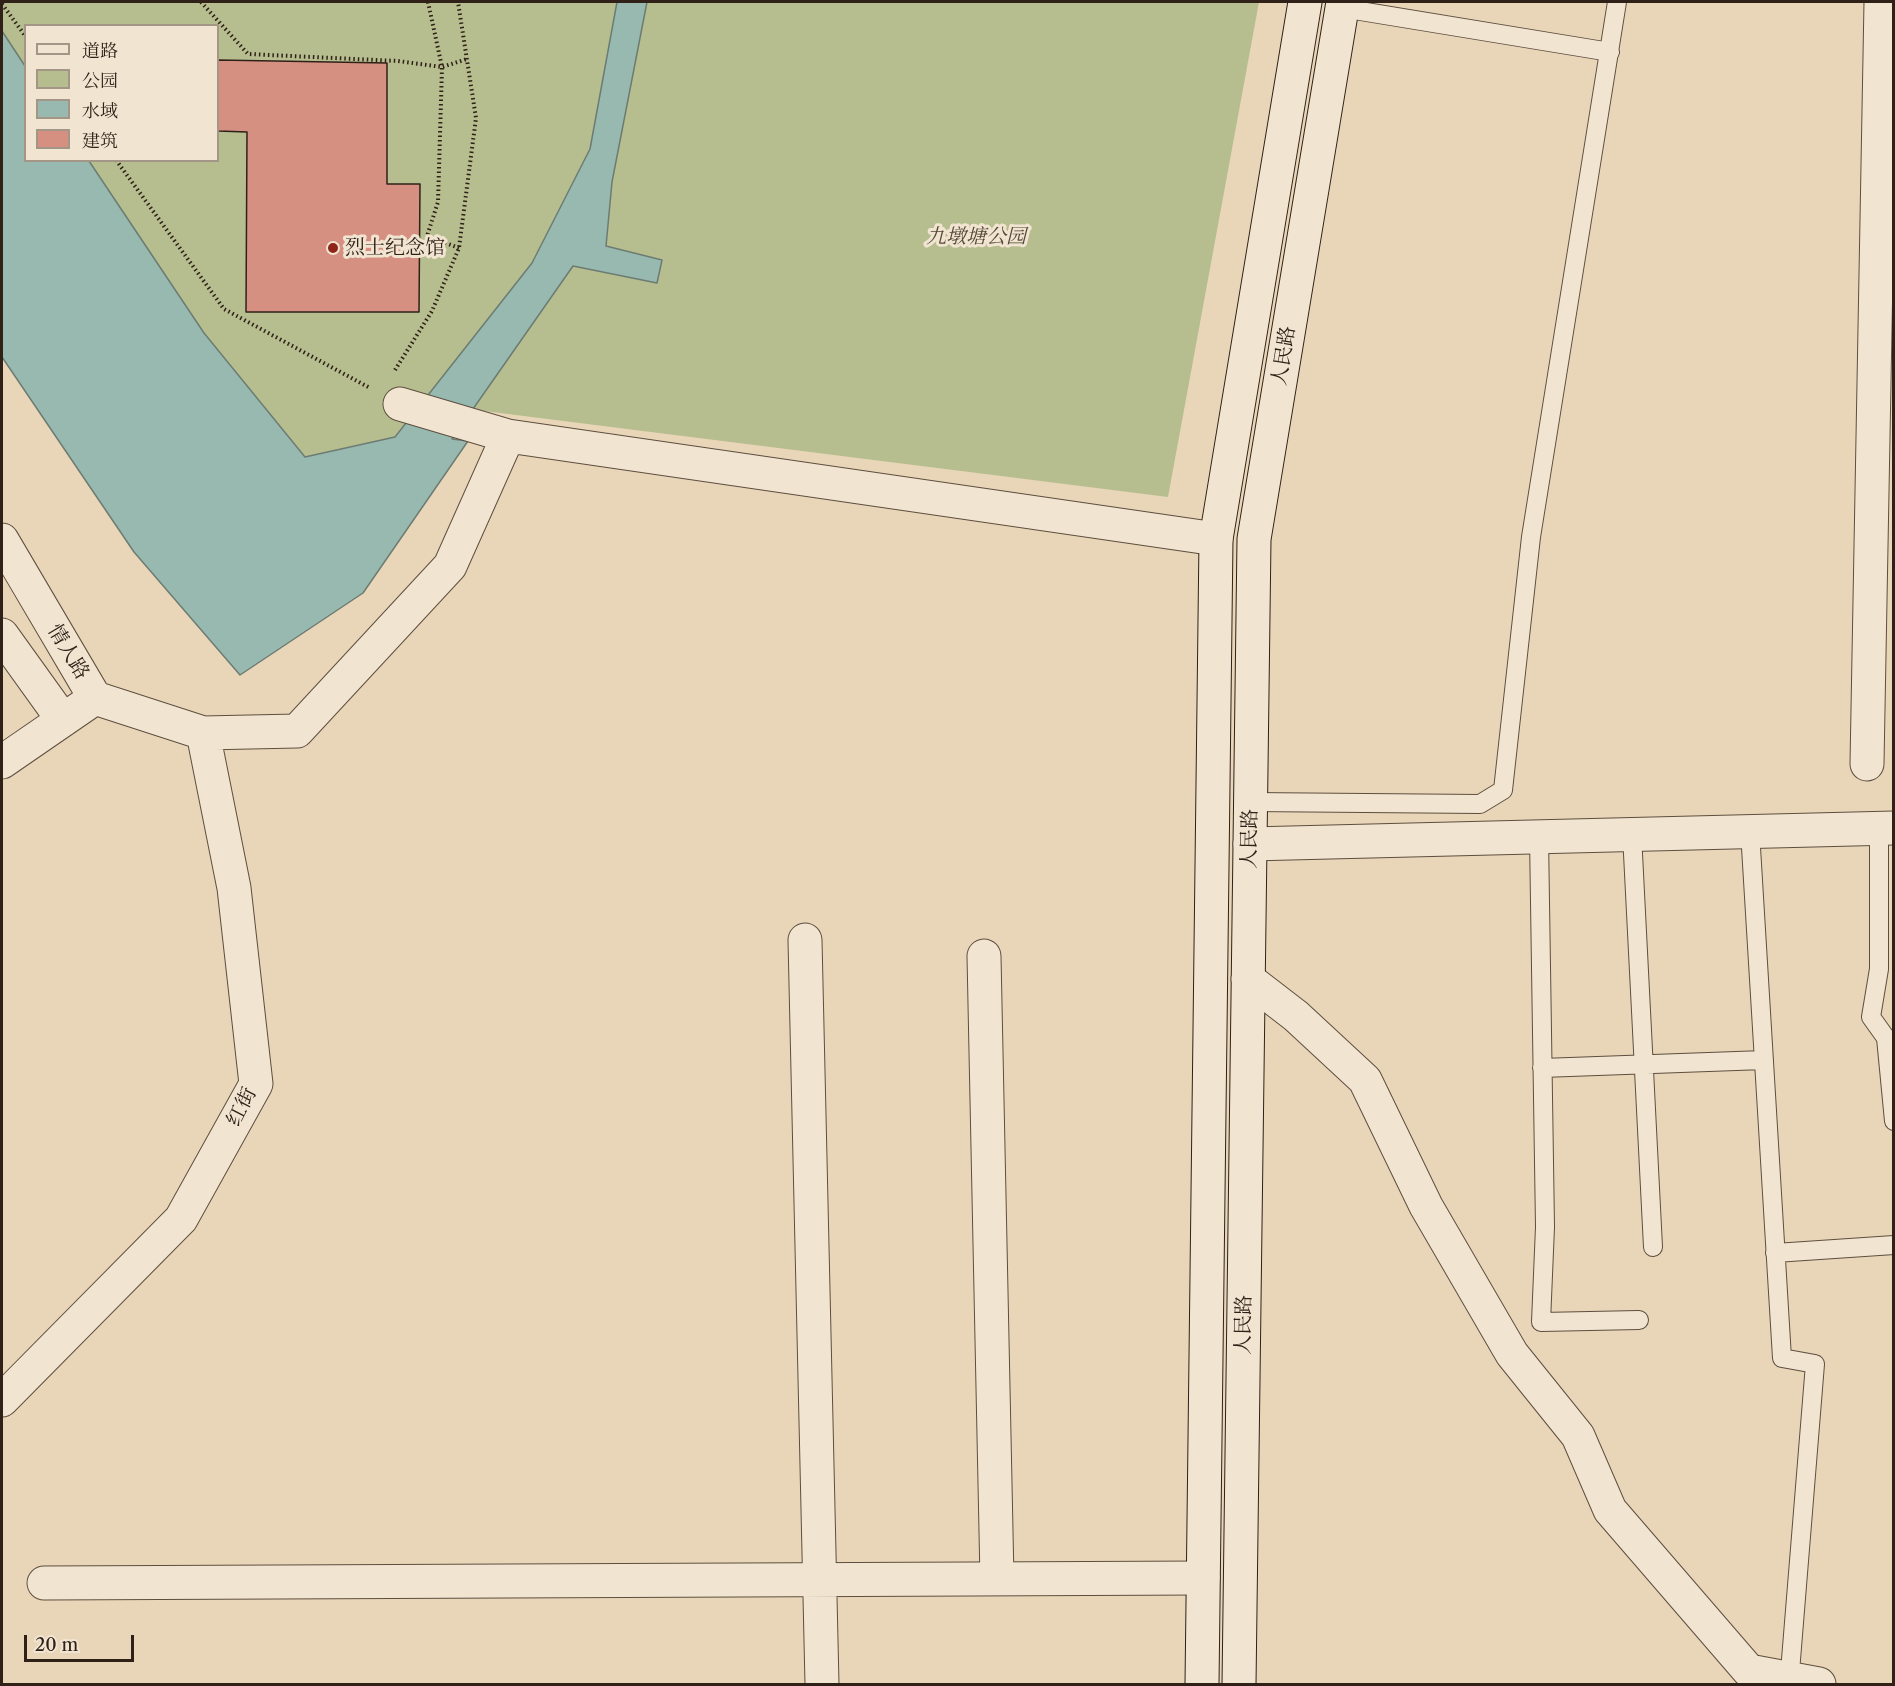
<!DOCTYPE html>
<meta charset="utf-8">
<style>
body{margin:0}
#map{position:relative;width:1895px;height:1686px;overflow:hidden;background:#e9d6b8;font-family:"Libre Caslon Text","Noto Serif SC",serif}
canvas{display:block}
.frame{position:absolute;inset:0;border:3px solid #2f2117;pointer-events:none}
.legend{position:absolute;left:24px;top:24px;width:195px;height:138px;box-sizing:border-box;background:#f1e4d1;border:2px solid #a39687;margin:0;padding:8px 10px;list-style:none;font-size:18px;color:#2f2117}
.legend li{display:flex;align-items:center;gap:12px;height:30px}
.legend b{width:30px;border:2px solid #a39687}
.scale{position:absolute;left:24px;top:1635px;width:110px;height:27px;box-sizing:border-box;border:3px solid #2f2117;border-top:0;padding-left:8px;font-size:18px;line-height:21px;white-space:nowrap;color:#2f2117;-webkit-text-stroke:4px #f1e4d1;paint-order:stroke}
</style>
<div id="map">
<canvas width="1895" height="1686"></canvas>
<div class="frame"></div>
<ul class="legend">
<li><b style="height:8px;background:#f1e4d1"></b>道路</li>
<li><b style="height:16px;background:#b6be8f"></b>公园</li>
<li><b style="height:16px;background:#97b9b0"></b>水域</li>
<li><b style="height:16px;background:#d69081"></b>建筑</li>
</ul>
<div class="scale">20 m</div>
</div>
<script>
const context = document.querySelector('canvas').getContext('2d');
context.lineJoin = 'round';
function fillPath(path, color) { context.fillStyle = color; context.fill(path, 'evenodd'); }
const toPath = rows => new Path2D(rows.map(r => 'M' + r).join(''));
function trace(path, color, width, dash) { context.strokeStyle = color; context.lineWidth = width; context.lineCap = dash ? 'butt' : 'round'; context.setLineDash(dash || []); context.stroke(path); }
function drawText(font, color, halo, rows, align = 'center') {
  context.font = font + ' "Libre Caslon Text","Noto Serif SC",serif'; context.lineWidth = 6; context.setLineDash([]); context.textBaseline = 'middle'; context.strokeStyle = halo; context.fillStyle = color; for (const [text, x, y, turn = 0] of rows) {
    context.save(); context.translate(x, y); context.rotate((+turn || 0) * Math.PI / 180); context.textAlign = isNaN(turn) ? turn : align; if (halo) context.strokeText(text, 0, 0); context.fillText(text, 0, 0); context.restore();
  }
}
fillPath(toPath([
 [2,2,1259,2,1168,497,468,409,468,441,395,437,305,457,178,301,86,161,218,160,218,26,26,26,25,68,2,31]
]), '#b6be8f');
const water = toPath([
 [617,2,647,2,612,182,606,246,662,260,657,283,573,266,452,439,468,441,363,593,240,675,134,552,2,357,2,31,25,66,26,160,89,161,204,333,305,457,395,437,532,263,590,149,617,2]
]);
fillPath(water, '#97b9b0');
trace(water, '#6d7c73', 1.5);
const building = toPath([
 [218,60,387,63,387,184,420,184,419,312,246,312,247,132,218,131,218,60]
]);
fillPath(building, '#d69081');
trace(building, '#2f2117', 1.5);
const lane = toPath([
 [1342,8,1610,52],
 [1251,802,1480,804,1503,790,1531,537,1617,2],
 [1879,828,1879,969,1871,1017,1886,1038,1894,1121],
 [1750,831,1782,1358,1815,1364,1789,1684],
 [1632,834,1653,1247],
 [1539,837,1545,1227,1541,1322,1639,1320],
 [1542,1068,1764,1060],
 [1775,1253,1894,1245]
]);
const street = toPath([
 [400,404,508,436],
 [2,540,95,698,2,762],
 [2,635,63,720],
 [95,698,203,733,297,731,450,566,508,436,1216,539],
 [1867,764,1881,2],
 [1250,844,1894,828],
 [805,940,822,1684],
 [984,956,997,1579],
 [1248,979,1296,1016,1365,1080,1426,1206,1512,1354,1578,1436,1610,1510,1749,1671,1819,1684],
 [2,1400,181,1219,256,1084,234,888,203,733],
 [44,1583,1203,1578]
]);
const secondary = toPath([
 [1202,1684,1216,539,1305,2],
 [1239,1684,1254,539,1343,2]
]);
trace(lane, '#5e4e3f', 20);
trace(street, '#5e4e3f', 35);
trace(secondary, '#2f2117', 35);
trace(toPath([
 [201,2,248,54,398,61,442,67,467,59],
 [428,2,442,67,438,202,427,236,459,248],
 [2,4,26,37],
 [116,160,224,309,370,388],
 [395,370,432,311,459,248,476,118,458,2]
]), '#2f2117', 4, [1.5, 3]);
trace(lane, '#f1e4d1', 18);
trace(street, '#f1e4d1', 33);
trace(secondary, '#f1e4d1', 33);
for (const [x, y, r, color] of [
 [333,248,6,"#8f2418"]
]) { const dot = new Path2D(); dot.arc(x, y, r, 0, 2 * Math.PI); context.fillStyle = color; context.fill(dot); trace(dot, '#f1e4d1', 2); }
drawText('italic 20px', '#514835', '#f1e4d1', [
 ["九墩塘公园",976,237]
]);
drawText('20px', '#2f2117', '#f1e4d1', [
 ["烈士纪念馆",345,248]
], 'left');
drawText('20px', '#2f2117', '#f1e4d1', [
 ["人民路",1284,356,-81],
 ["情人路",68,652,59],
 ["人民路",1250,839,-89],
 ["红街",242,1107,-63],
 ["人民路",1244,1325,-89]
]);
</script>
